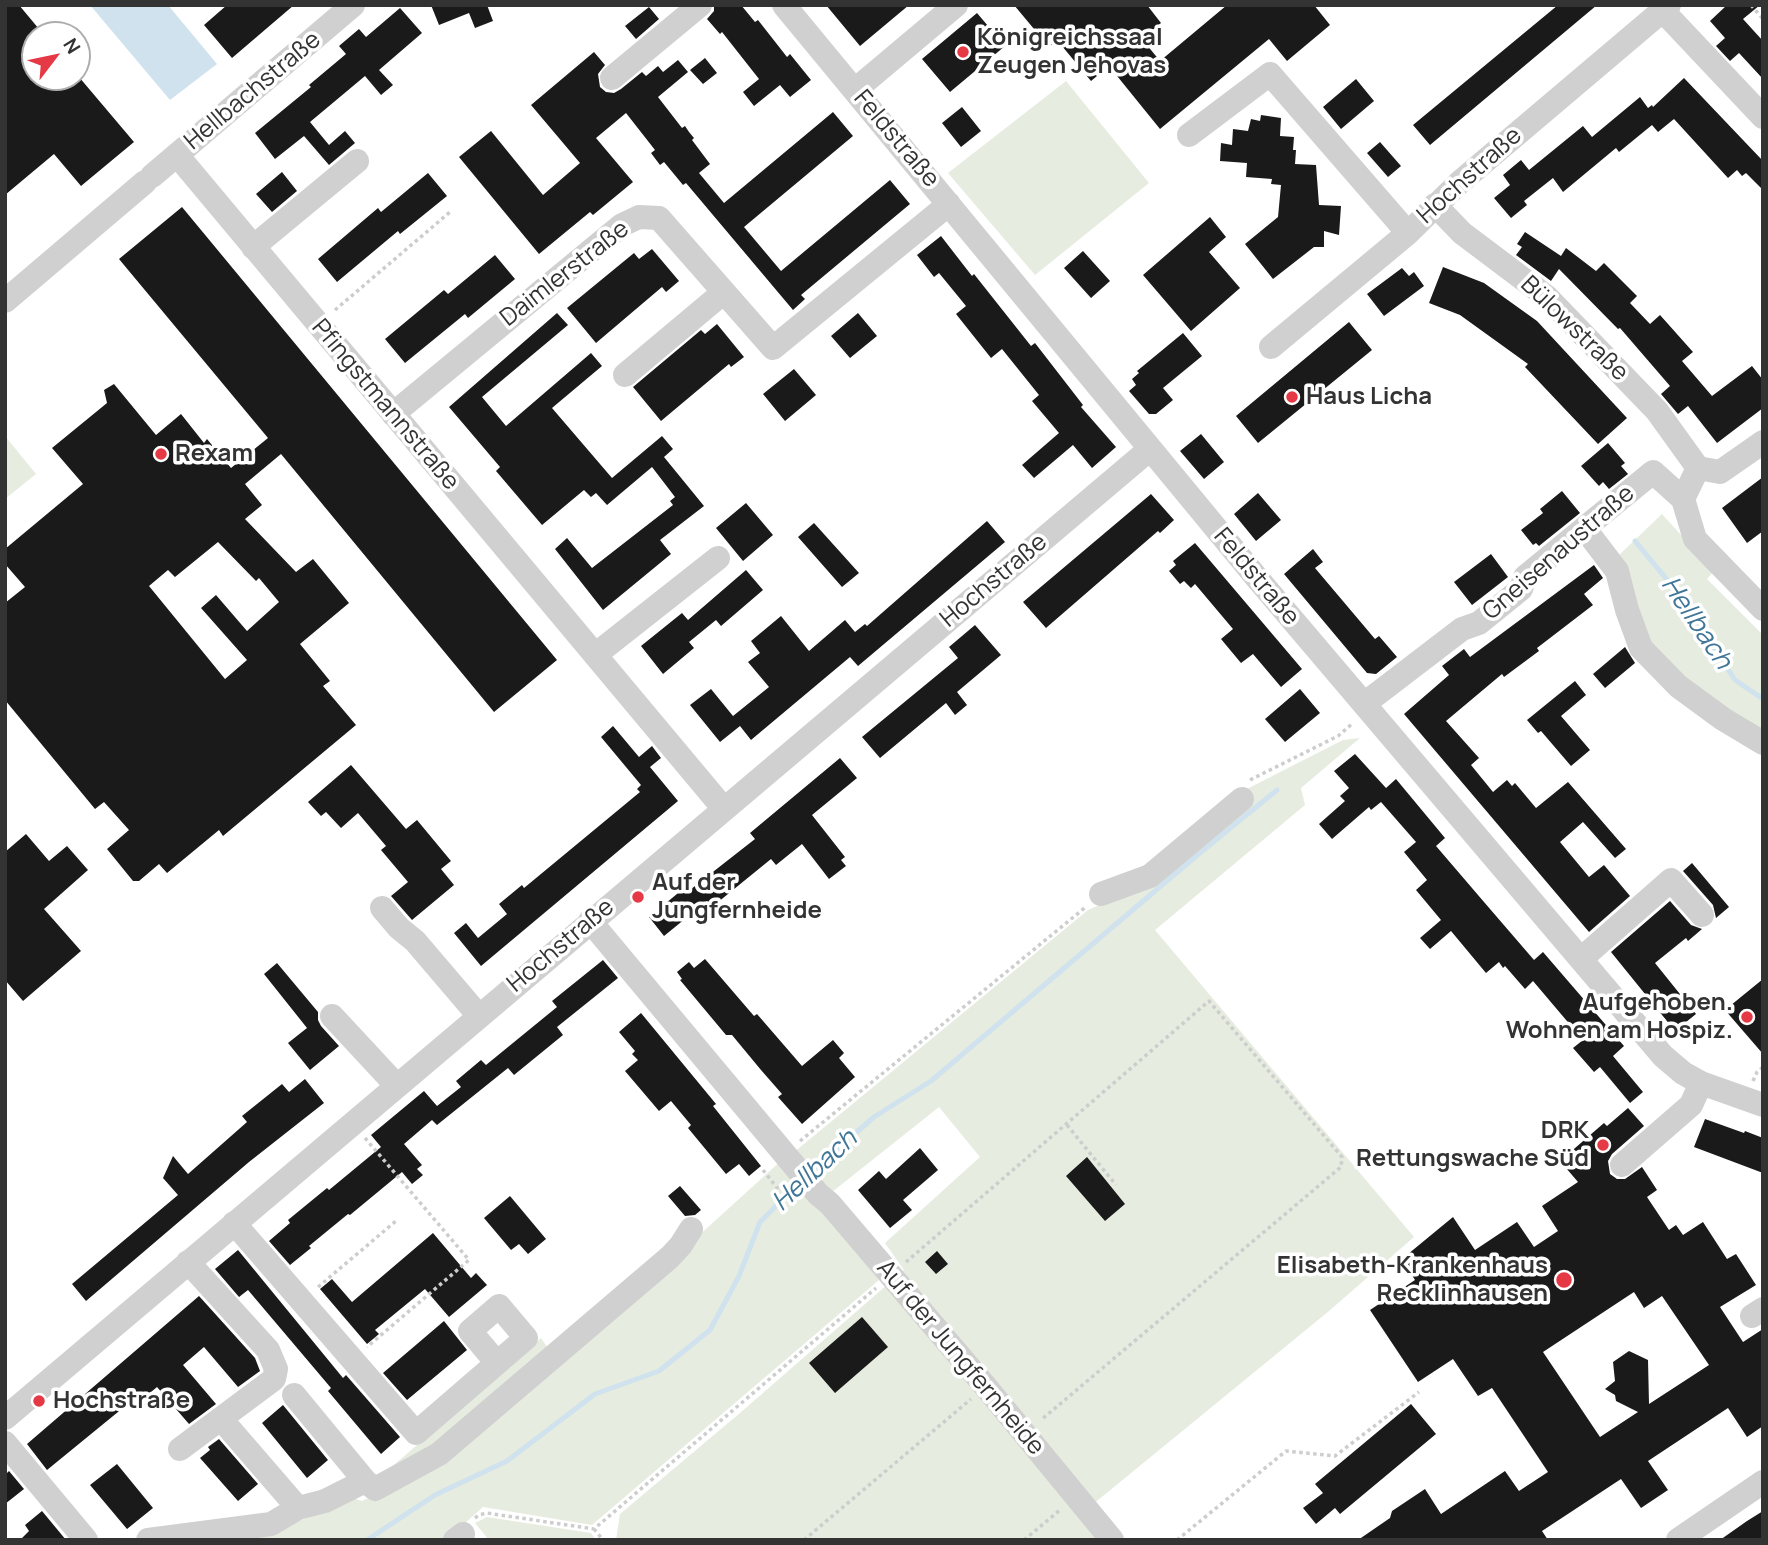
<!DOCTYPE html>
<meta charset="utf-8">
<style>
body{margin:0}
#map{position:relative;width:1768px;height:1545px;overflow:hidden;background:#fff;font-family:Manrope,sans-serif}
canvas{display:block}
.frame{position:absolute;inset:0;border:7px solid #333;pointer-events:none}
.north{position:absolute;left:21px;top:21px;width:70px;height:70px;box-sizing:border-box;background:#fff;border:2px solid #adadad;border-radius:50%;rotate:58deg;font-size:19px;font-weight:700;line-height:28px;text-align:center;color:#333}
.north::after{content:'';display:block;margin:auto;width:24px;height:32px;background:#e63946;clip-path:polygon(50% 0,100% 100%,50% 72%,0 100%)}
</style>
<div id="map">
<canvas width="1768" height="1545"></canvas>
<div class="frame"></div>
<div class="north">N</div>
</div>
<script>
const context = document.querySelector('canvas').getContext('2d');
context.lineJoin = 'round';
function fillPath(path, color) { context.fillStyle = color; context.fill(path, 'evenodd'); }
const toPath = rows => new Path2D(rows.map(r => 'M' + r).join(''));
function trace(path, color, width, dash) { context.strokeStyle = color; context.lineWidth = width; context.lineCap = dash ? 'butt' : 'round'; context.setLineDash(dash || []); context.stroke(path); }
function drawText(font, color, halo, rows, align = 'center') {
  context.font = font + ' Manrope,sans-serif'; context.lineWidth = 7; context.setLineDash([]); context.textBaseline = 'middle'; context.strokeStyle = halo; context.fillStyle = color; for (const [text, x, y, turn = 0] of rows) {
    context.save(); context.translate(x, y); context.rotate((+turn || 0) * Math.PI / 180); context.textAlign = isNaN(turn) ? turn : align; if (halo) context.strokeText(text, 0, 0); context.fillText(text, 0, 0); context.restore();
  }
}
fillPath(toPath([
 [1066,81,1149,183,1035,275,948,173],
 [5,436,36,474,5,499],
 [1662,514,1714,571,1707,579,1763,635,1763,739,1644,647,1617,557],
 [1360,738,1301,788,1305,805,1155,930,1414,1237,1329,1311,1081,1514,1101,1540,616,1540,620,1514,740,1413,904,1270,885,1243,980,1157,939,1107,827,1196,793,1153,1088,910,1153,882,1239,793,1343,740],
 [783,1159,879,1280,592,1525,483,1507,446,1540,198,1540,279,1528,331,1509,353,1498,362,1501,395,1486,388,1470,541,1338,549,1350,685,1248],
 [487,1517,591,1533,596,1540,489,1540,475,1523]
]), '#e6ecdf');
fillPath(toPath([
 [90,5,168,5,217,64,170,100]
]), '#cfe2ee');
trace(toPath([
 [1635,541,1678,593,1735,680,1763,699],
 [809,1174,874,1117,931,1081,1201,852,1277,790],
 [367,1540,435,1495,507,1461,595,1394,659,1371,710,1330,739,1276,760,1222,799,1183]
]), '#cfe2ee', 5);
fillPath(toPath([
 [5,5,19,5,44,35,35,35,35,77,79,77,134,142,81,186,54,154,5,195],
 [227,5,294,5,232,58,204,25],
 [431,5,487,5,493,21,475,28,469,13,439,25],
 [714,5,741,5,755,22,758,20,787,57,790,54,811,80,790,97,780,85,754,106,743,92,759,79,722,32,720,34,707,19,714,11],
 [826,5,909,5,860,46],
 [1014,5,1147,5,1161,23,1142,39,1160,61,1227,5,1314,5,1330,25,1287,61,1269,39,1160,129,1109,66,1091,81,1057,40,1049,47],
 [1558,5,1597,5,1430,145,1413,125],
 [1727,5,1760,5,1743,19,1763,41,1763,79,1739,53,1730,61,1716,46,1725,38,1710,21],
 [649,7,659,19,636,39,625,26],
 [400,8,422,33,379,70,393,85,381,95,365,76,310,122,329,145,345,131,355,143,329,165,304,136,275,159,255,133,311,87,309,85,346,54,339,46,359,29,366,37],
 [977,13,1005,46,950,92,922,59],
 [594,52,605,65,598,74,600,87,606,92,614,93,621,89,642,72,646,76,658,66,663,72,678,60,688,72,658,97,682,128,685,126,689,132,694,138,692,140,710,164,699,173,724,203,833,112,853,136,744,227,781,271,890,180,910,204,801,295,805,299,793,310,686,183,683,185,664,162,660,165,651,153,655,150,626,113,596,138,633,182,593,215,590,212,539,254,459,157,491,131,543,195,580,163,531,105],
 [705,58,717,73,703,84,690,70],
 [1684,78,1763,161,1763,190,1746,173,1742,176,1737,170,1728,178,1674,119,1658,132,1652,125,1619,152,1616,148,1563,192,1553,178,1524,201,1527,205,1511,218,1494,198,1510,185,1503,175,1521,160,1529,170,1583,126,1592,137,1640,97,1648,108,1652,105,1653,107],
 [1356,79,1374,101,1341,129,1323,107],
 [962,107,981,131,961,147,942,123],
 [1261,115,1281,118,1280,136,1294,137,1293,150,1296,150,1295,164,1316,165,1319,205,1341,206,1339,235,1324,231,1324,247,1314,247,1273,279,1245,244,1278,217,1281,185,1271,184,1272,179,1246,177,1247,163,1220,161,1221,143,1232,145,1233,129,1248,131,1251,119,1260,121],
 [1380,142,1401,166,1388,177,1367,153],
 [282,172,297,191,272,212,256,194],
 [428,173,447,196,400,234,398,231,337,282,318,259,378,208,381,212],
 [182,207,557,660,494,712,281,454,245,484,262,505,245,519,296,572,313,559,349,603,300,644,330,681,323,686,356,725,223,836,219,830,167,873,159,864,139,881,133,881,107,849,129,830,104,802,95,809,5,700,5,603,25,587,5,564,5,549,83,484,52,448,107,403,104,390,114,384,156,435,181,414,204,443,207,439,231,468,268,438,119,259],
 [218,542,256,581,259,578,279,602,247,631,216,595,201,608,247,660,225,679,149,586,168,570,175,577],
 [1210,217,1226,237,1209,252,1240,288,1191,331,1143,275],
 [1525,232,1561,256,1566,248,1596,271,1604,263,1637,296,1630,303,1650,324,1660,315,1693,352,1682,361,1712,396,1752,366,1763,380,1763,408,1717,443,1688,406,1678,414,1661,394,1670,386,1620,328,1618,329,1559,269,1551,281,1516,255,1522,247,1517,244],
 [941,236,972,276,974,274,1031,346,1035,343,1083,405,1081,407,1116,447,1092,468,1073,445,1034,478,1022,465,1059,433,1032,401,1039,395,1002,349,991,358,956,314,966,306,939,273,934,277,917,255],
 [652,249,679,281,666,292,662,287,596,343,567,308,634,253,639,259],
 [1083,251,1110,281,1091,298,1064,268],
 [495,255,515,279,468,318,465,314,405,363,385,339,444,290,448,294],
 [1443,267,1484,283,1537,321,1627,418,1598,444,1525,367,1528,364,1460,315,1429,303],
 [1402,268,1409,276,1414,272,1424,286,1384,316,1367,294],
 [557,313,568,325,482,397,506,426,591,353,602,366,552,408,612,478,662,436,673,449,664,457,704,506,660,540,671,554,603,610,555,549,567,538,592,568,673,505,670,501,675,497,652,467,607,505,596,493,591,497,584,490,542,525,496,471,500,467,449,407],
 [858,313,877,336,850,358,831,336],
 [1349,322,1372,350,1258,443,1236,416],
 [717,324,744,357,731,367,729,364,661,421,633,387,701,330,705,334],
 [1183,333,1202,356,1163,388,1173,400,1156,414,1149,414,1129,391,1136,385,1132,379,1139,373,1137,371],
 [794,369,816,395,785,421,763,394],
 [1201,434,1224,462,1204,479,1180,451],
 [1608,443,1625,463,1621,466,1628,474,1609,489,1603,482,1599,486,1581,466],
 [1763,477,1763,531,1747,543,1722,508],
 [1562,491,1580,513,1539,546,1536,543,1533,545,1521,530,1543,513,1540,509],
 [1258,493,1281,520,1256,541,1234,514],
 [1151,494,1174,520,1160,533,1158,531,1046,628,1023,602],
 [746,503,773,535,743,561,716,528],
 [987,521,1005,542,858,666,850,657,751,740,740,726,720,742,690,705,711,689,733,716,769,687,748,662,760,653,751,641,781,616,809,651,845,620,855,632,865,624,867,626],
 [814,523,859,573,842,587,798,537],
 [1195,543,1302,669,1281,687,1253,654,1241,663,1221,639,1233,629,1195,584,1191,588,1184,581,1180,584,1169,571,1176,565,1173,561],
 [1313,549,1323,562,1315,568,1375,639,1379,636,1397,657,1376,674,1367,673,1284,574],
 [1491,554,1508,577,1472,605,1454,582],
 [1594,565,1603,578,1584,594,1593,605,1537,648,1539,651,1504,677,1502,674,1446,721,1479,758,1471,765,1493,792,1507,780,1512,786,1515,783,1536,808,1568,782,1626,849,1615,858,1583,822,1560,842,1589,877,1604,865,1630,896,1589,932,1404,714,1449,675,1442,666,1464,649,1470,657],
 [746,570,763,590,721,626,716,620,689,642,694,648,663,674,641,646,682,613,688,620],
 [975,625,1001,655,957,692,967,705,955,715,946,703,880,758,862,737,958,658,949,647],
 [1625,647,1635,663,1605,688,1593,674],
 [1575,681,1586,695,1561,716,1590,750,1571,766,1541,731,1538,733,1527,720],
 [1300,689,1320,713,1285,742,1265,719],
 [613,726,639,757,652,746,661,758,650,767,678,801,481,966,454,933,466,923,478,938,507,914,499,904,522,885,524,888,640,792,637,789,641,785,601,737],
 [1355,754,1386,788,1396,779,1445,838,1436,846,1484,902,1534,960,1543,952,1624,1046,1613,1056,1643,1092,1630,1103,1600,1067,1594,1072,1573,1048,1583,1040,1533,981,1525,989,1505,966,1503,968,1499,962,1486,973,1451,931,1430,949,1420,938,1441,920,1416,890,1427,880,1404,852,1416,842,1381,802,1371,810,1369,807,1332,839,1319,824,1345,801,1340,796,1349,788,1334,771],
 [840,758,857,778,812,815,845,857,841,860,846,866,829,879,802,844,776,865,771,859,712,907,707,901,664,936,649,917,683,889,686,893,755,839,750,833],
 [351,765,406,829,417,820,451,861,441,869,454,885,412,920,391,896,408,882,381,850,386,846,358,813,341,828,326,812,321,816,308,802],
 [26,834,49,861,67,846,88,870,44,909,81,951,23,1001,5,980,5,852],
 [1692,863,1729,907,1716,918,1713,905,1683,871],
 [1670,901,1691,925,1702,929,1688,941,1686,938,1655,963,1696,1014,1675,1031,1611,952],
 [705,959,754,1016,757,1014,802,1066,833,1040,844,1053,839,1058,855,1077,802,1124,778,1097,782,1094,761,1070,732,1035,726,1035,680,980,682,979,677,972,689,962,694,968],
 [603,960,618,978,557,1027,563,1035,514,1075,508,1068,437,1125,432,1120,404,1144,422,1165,417,1169,423,1175,412,1184,402,1172,350,1215,348,1214,309,1246,311,1248,290,1265,269,1241,290,1223,288,1220,327,1188,329,1190,381,1147,371,1135,424,1091,437,1106,461,1087,456,1081,481,1060,486,1065,557,1007,552,1001],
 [277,963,318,1012,318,1020,321,1026,339,1046,310,1070,288,1043,307,1028,264,974],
 [1763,979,1763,1054,1725,1010],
 [641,1013,716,1104,713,1106,761,1166,749,1176,739,1164,726,1174,688,1128,691,1125,671,1101,659,1111,625,1071,638,1060,632,1054,635,1051,619,1032],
 [305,1079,324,1103,249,1162,86,1301,72,1284,178,1195,163,1178,173,1156,188,1174,247,1122,242,1116,282,1084,289,1092],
 [1628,1108,1644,1126,1612,1154,1608,1161,1610,1174,1617,1179,1625,1179,1642,1167,1657,1190,1647,1197,1669,1230,1676,1225,1683,1235,1703,1222,1727,1259,1736,1254,1756,1285,1720,1307,1743,1342,1763,1329,1763,1426,1747,1437,1728,1408,1648,1461,1668,1490,1641,1508,1621,1479,1542,1531,1548,1540,1358,1540,1390,1518,1392,1511,1425,1489,1441,1514,1505,1471,1519,1491,1548,1472,1492,1388,1478,1396,1453,1359,1418,1382,1370,1310,1415,1280,1402,1259,1453,1217,1475,1250,1517,1222,1534,1247,1558,1231,1542,1206,1578,1182,1560,1161,1604,1123,1607,1126],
 [1634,1292,1644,1308,1662,1296,1709,1365,1649,1404,1648,1360,1629,1351,1613,1362,1615,1381,1605,1389,1615,1395,1616,1401,1638,1412,1600,1437,1543,1352],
 [1705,1119,1744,1133,1745,1131,1763,1138,1763,1173,1694,1147],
 [920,1148,938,1170,903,1200,912,1210,890,1228,858,1190,879,1171,886,1179],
 [1087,1157,1125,1204,1105,1221,1066,1176],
 [680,1186,701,1210,695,1215,685,1216,668,1196],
 [510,1196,546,1239,528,1254,519,1244,511,1250,484,1218],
 [433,1233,471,1278,476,1273,487,1285,449,1317,425,1289,375,1330,379,1334,367,1344,320,1289,332,1279,352,1302],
 [238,1250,343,1378,346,1375,400,1437,381,1454,328,1391,331,1388,248,1290,239,1297,215,1269],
 [937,1251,948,1264,936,1274,925,1262],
 [199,1296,255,1358,260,1371,238,1387,204,1347,183,1365,216,1404,189,1424,157,1387,144,1398,140,1394,47,1470,27,1444],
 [862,1317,888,1347,835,1393,809,1363],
 [444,1321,467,1350,407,1400,383,1373],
 [1411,1404,1436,1434,1340,1514,1335,1508,1316,1524,1303,1508,1323,1493,1315,1484],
 [283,1405,328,1460,307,1478,262,1423],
 [219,1439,258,1484,238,1501,200,1458,210,1450,208,1447],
 [117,1464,153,1508,127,1529,90,1485],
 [9,1471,24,1489,5,1504,5,1475],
 [42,1511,66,1540,20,1540,29,1531,25,1525],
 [1763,1511,1763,1540,1720,1540,1747,1521]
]), '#1a1a1a');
trace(toPath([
 [1751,5,1763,19],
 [335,310,450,212],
 [1250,780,1338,736,1353,723],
 [1753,1081,1757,1072,1763,1067],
 [1067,1125,1116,1185],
 [365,1138,469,1260,367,1347],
 [800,1141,1087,906],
 [763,1170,778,1189],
 [906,1262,1209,1001,1342,1157,1341,1167,1041,1420],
 [318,1287,396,1221],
 [475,1518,479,1515,487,1513,594,1529,876,1288],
 [594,1529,603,1540],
 [804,1540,971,1399],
 [1024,1540,1060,1510],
 [1177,1540,1286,1451,1335,1456,1419,1392]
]), '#cdcdcd', 3.5, [3.5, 3.5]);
trace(toPath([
 [784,5,1257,578,1663,1056,1683,1073,1701,1083,1763,1105],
 [1663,11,1763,117],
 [612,78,700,5],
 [855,90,956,5],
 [1189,135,1270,74,1408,233],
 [177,155,724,809],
 [152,176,353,5],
 [1435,205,1462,233,1547,297,1657,411,1698,468],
 [253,247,357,161],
 [5,301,145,182],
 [1271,347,1408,233,1459,183,1669,5],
 [625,375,724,292],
 [393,414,622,225,639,217,659,218,773,348,949,204],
 [1698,468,1720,472,1763,442],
 [1683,499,1695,539,1763,609],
 [1585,529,1617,571,1627,610,1641,648,1678,686,1723,719,1763,743],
 [595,655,718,558],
 [1364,704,1462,629,1479,623,1521,589,1525,577,1653,472,1683,499,1698,468],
 [1101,894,1150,876,1242,799],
 [382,908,399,928,415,941,479,1016],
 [590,921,818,1194,830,1204,986,1387,1112,1540],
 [1581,959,1671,880,1702,915],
 [332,1016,397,1086],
 [1622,1165,1691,1105,1701,1083],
 [234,1223,416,1433,526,1338,499,1306,470,1331,497,1363],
 [1752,1316,1763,1309],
 [5,1418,1150,449],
 [228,1427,298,1508],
 [5,1443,86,1540],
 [180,1449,274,1379,276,1369,268,1350,188,1262],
 [365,1481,375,1489,439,1454,670,1257,681,1245,691,1229],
 [148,1540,271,1524,298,1508,325,1501,365,1481,294,1395],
 [455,1540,463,1534],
 [1678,1540,1763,1482]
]), '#d0d0d0', 24);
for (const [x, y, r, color] of [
 [963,52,7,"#e63946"],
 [1292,397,7,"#e63946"],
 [161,454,7,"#e63946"],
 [638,897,7,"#e63946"],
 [1747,1017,7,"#e63946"],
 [1603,1145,7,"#e63946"],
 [1564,1280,9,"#e63946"],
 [39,1401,7,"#e63946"]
]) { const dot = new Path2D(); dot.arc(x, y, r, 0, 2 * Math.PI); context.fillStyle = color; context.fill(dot); trace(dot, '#fff', 2.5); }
drawText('bold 24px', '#333', '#fff', [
 ["Königreichssaal",977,38],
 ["Zeugen Jehovas",977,66],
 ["Haus Licha",1306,397],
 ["Rexam",175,454],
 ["Auf der",652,883],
 ["Jungfernheide",652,911],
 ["Aufgehoben.",1733,1003,"right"],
 ["Wohnen am Hospiz.",1733,1031,"right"],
 ["DRK",1589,1131,"right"],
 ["Rettungswache Süd",1589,1159,"right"],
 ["Elisabeth-Krankenhaus",1548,1266,"right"],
 ["Recklinhausen",1548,1294,"right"],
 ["Hochstraße",53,1401]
], 'left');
drawText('24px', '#333', '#fff', [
 ["Hellbachstraße",253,91,-40],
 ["Feldstraße",896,139,50],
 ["Hochstraße",1470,176,-42],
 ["Daimlerstraße",565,274,-38],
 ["Bülowstraße",1574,329,44],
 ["Pfingstmannstraße",385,405,50],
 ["Gneisenaustraße",1559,553,-41],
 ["Feldstraße",1256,577,50],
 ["Hochstraße",994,581,-40],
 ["Hochstraße",561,946,-40],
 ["Auf der Jungfernheide",960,1358,50]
]);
drawText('italic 26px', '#3f7597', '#fff', [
 ["Hellbach",1696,623,56],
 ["Hellbach",815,1171,-43]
]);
</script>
